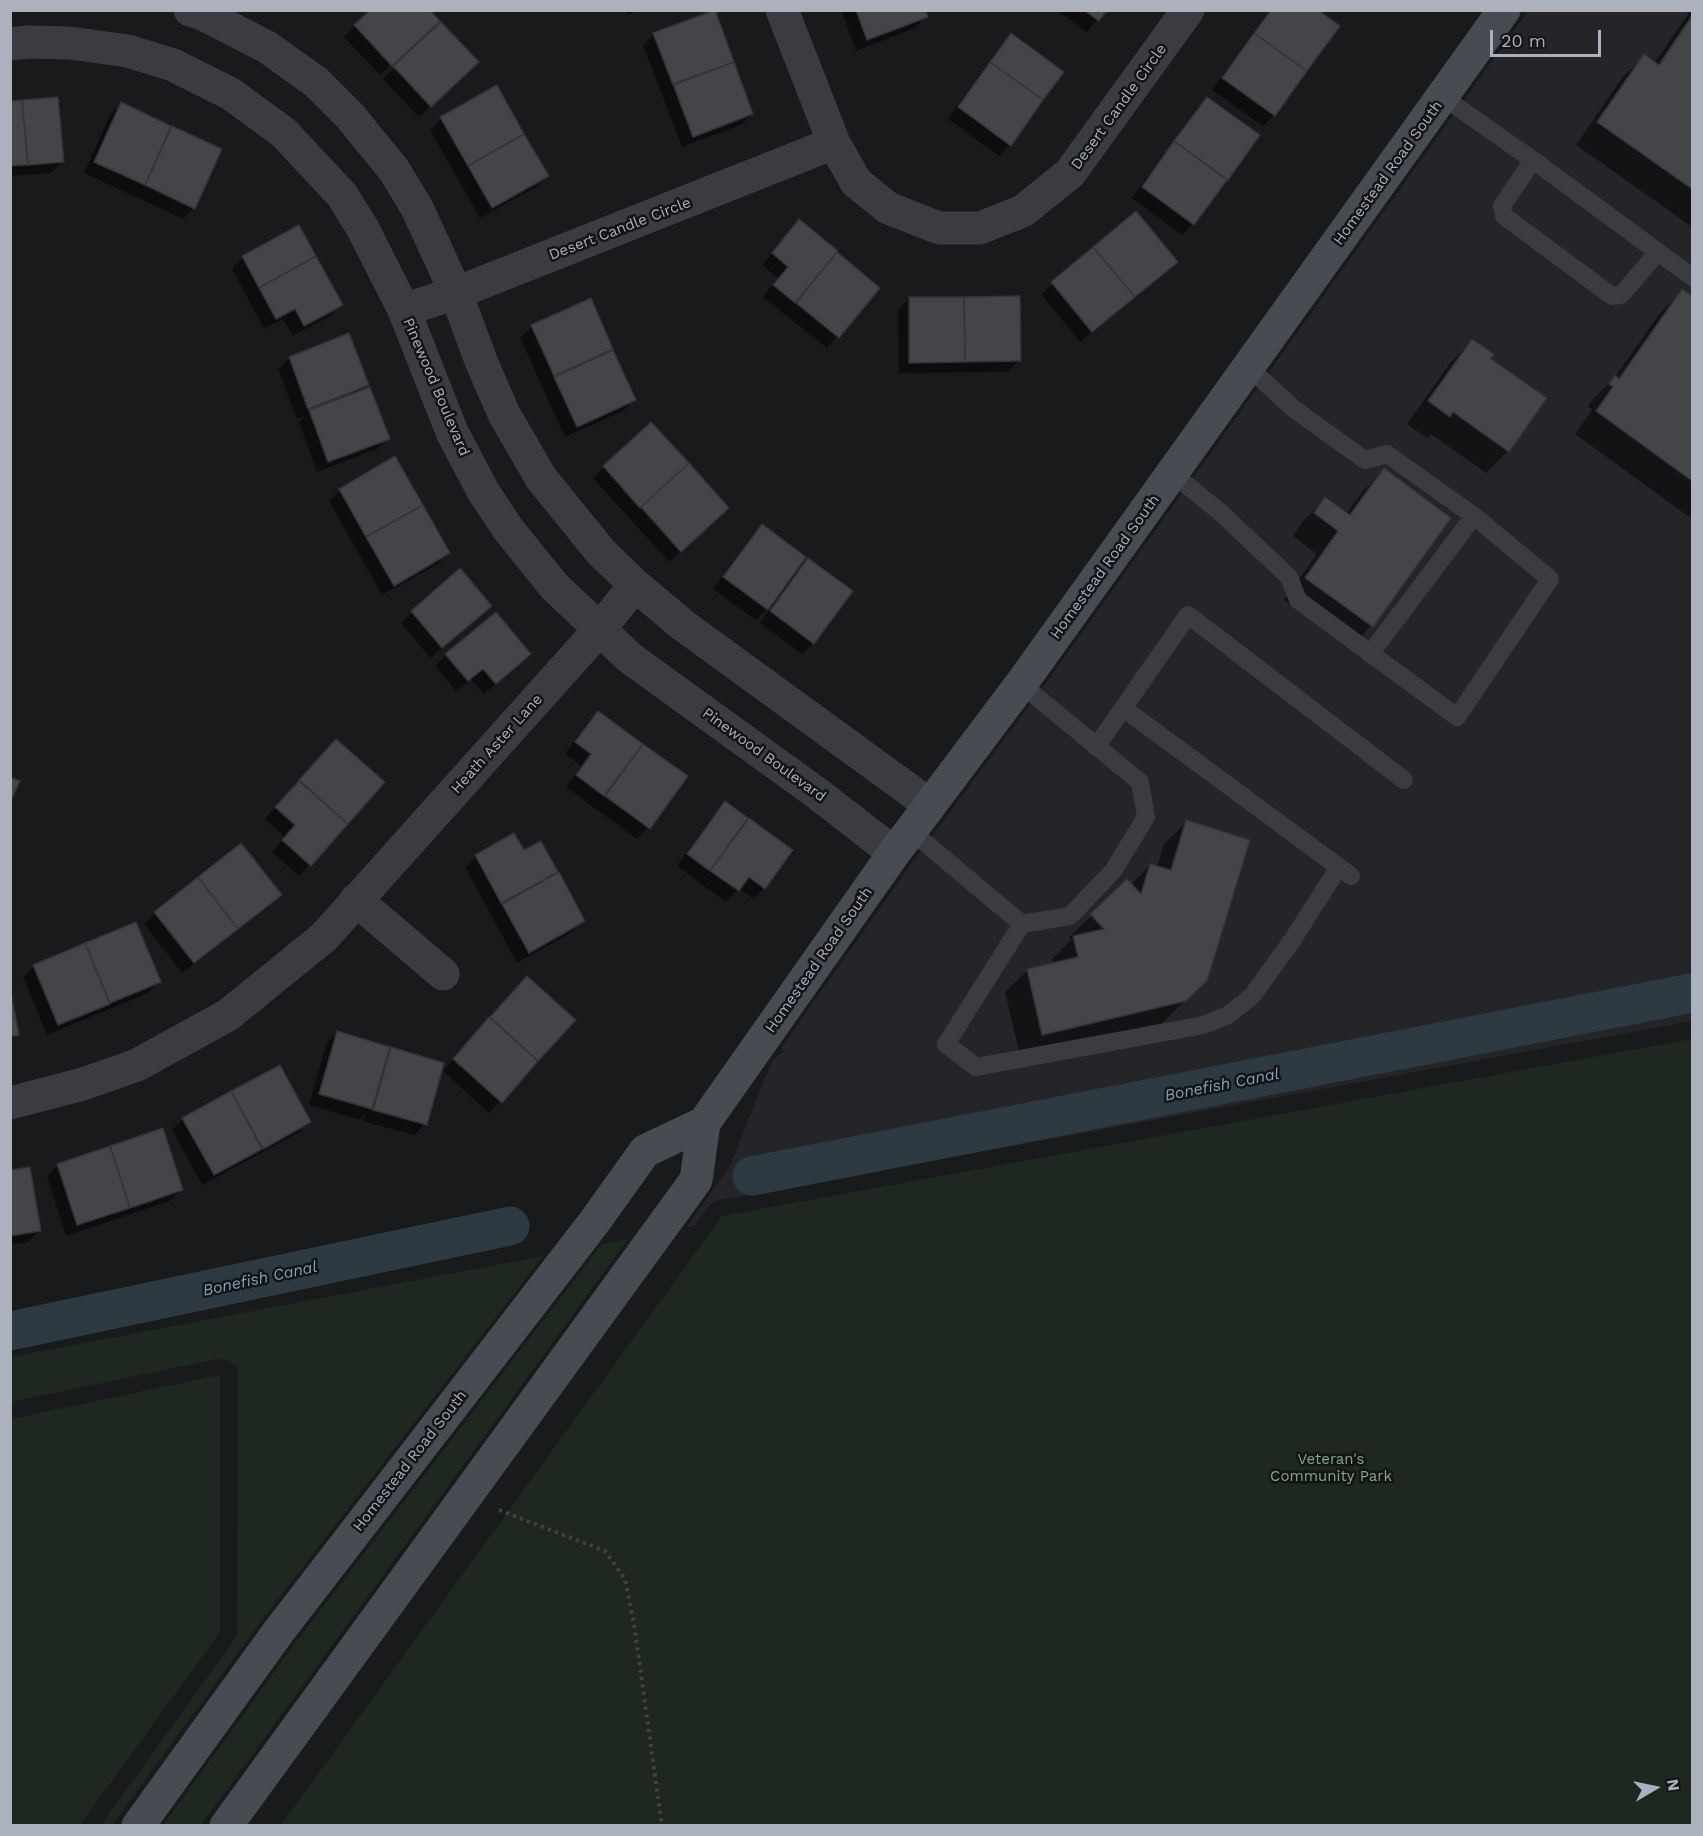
<!DOCTYPE html>
<style>
body{margin:0}
#map{position:relative;width:1703px;height:1836px;overflow:hidden;background:#191a1c;font-family:"Work Sans",sans-serif}
canvas{display:block}
.frame{position:absolute;inset:0;border:12px solid #abb1bd;pointer-events:none}
.north{position:absolute;left:1625px;top:1758px;width:60px;height:60px;-webkit-text-stroke:4px #141417;paint-order:stroke;rotate:81deg;font-size:16px;font-weight:700;line-height:24px;text-align:center;color:#abb1bd}
.north::after{content:'';display:block;margin:auto;width:21px;height:27px;background:#abb1bd;clip-path:polygon(50% 0,100% 100%,50% 72%,0 100%)}
.scale{position:absolute;left:1490px;top:30px;width:111px;height:27px;box-sizing:border-box;border:3px solid #abb1bd;border-top:0;padding-left:8px;font-size:18px;line-height:21px;white-space:nowrap;color:#abb1bd;-webkit-text-stroke:4px #141417;paint-order:stroke}
</style>
<div id="map">
<canvas width="1703" height="1836"></canvas>
<div class="frame"></div>
<div class="north">N</div>
<div class="scale">20 m</div>
</div>
<script>
const context = document.querySelector('canvas').getContext('2d');
context.lineJoin = 'round';
function fillPath(path, color) { context.fillStyle = color; context.fill(path, 'evenodd'); }
const toPath = rows => new Path2D(rows.map(r => 'M' + r).join(''));
function trace(path, color, width, dash) { context.strokeStyle = color; context.lineWidth = width; context.lineCap = dash ? 'butt' : 'round'; context.setLineDash(dash || []); context.stroke(path); }
function drawText(font, color, halo, rows, align = 'center') {
  context.font = font + ' "Work Sans",sans-serif'; context.lineWidth = 5; context.setLineDash([]); context.textBaseline = 'middle'; context.strokeStyle = halo; context.fillStyle = color; for (const [text, x, y, turn = 0] of rows) {
    context.save(); context.translate(x, y); context.rotate((+turn || 0) * Math.PI / 180); context.textAlign = isNaN(turn) ? turn : align; if (halo) context.strokeText(text, 0, 0); context.fillText(text, 0, 0); context.restore();
  }
}
fillPath(toPath([
 [1528,11,1692,11,1692,1021,719,1200,710,1204,694,1226,687,1227,730,1166,772,1061,784,1051,781,1048,912,863,1038,694]
]), '#252529');
fillPath(toPath([
 [1692,1039,1692,1825,281,1825,722,1216],
 [628,1239,201,1825,163,1825,296,1642,602,1244],
 [543,1256,261,1621,112,1825,101,1825,237,1636,238,1370,236,1366,227,1360,217,1359,11,1402,11,1357],
 [220,1375,220,1632,80,1825,11,1825,11,1419]
]), '#1f2820');
fillPath(toPath([
 [626,10,640,10,628,15],
 [841,10,923,10,926,17,915,28,856,51],
 [1057,10,1105,10,1087,32],
 [1269,10,1316,10,1274,115,1263,126,1212,90],
 [1691,10,1692,10,1692,227,1576,145,1622,78,1644,56,1654,63],
 [441,24,465,73,419,117,383,79],
 [355,26,427,32,380,75,344,37],
 [654,34,752,114,741,125,682,147,643,45],
 [1011,35,1010,145,999,156,948,119,1000,46],
 [1207,99,1258,135,1193,224,1182,235,1132,198,1196,110],
 [10,103,62,162,51,173,10,176],
 [121,104,220,150,194,208,183,219,84,173,110,115],
 [441,119,547,176,536,187,480,218,430,130],
 [1136,213,1165,272,1080,342,1041,294],
 [799,221,878,288,827,348,763,297,778,278,762,265],
 [243,257,341,304,330,316,293,336,283,319,264,329,232,269],
 [1683,291,1692,298,1692,519,1575,434,1592,410,1588,406,1593,399,1615,377,1660,313],
 [909,298,1019,360,1008,372,899,373,898,310],
 [590,300,634,400,623,411,565,437,520,338,532,326],
 [1472,341,1489,359,1545,399,1508,451,1486,473,1431,434,1427,438,1407,424,1450,363],
 [290,358,368,385,360,392,388,438,377,449,317,472,299,422,305,416,297,419,278,369],
 [604,467,716,519,669,562,593,478],
 [1384,470,1449,518,1371,626,1349,648,1284,600,1317,554,1293,536,1303,521,1326,499,1346,514,1362,492],
 [340,490,449,553,438,564,382,595,329,501],
 [762,526,796,572,808,560,813,643,802,654,760,623,770,608,769,607,756,620,713,589,751,537],
 [412,612,479,617,430,658,401,623],
 [446,655,518,665,484,694,471,679,456,691,435,666],
 [598,713,685,776,648,828,637,839,566,787,581,766,565,754,587,724],
 [325,752,382,782,299,876,272,852,285,837,265,819],
 [725,803,791,851,764,888,753,899,739,888,726,902,677,866,714,814],
 [1186,822,1206,981,1162,1023,1020,1056,1005,992,1028,970,1053,964,1052,959,1071,940,1069,937,1127,882,1131,885,1150,865,1157,867,1164,844],
 [541,843,584,920,572,932,517,963,465,867,476,856,524,852],
 [280,895,269,906,182,973,144,924,155,913],
 [135,924,159,982,148,993,47,1035,23,977,34,966],
 [516,989,574,1020,489,1113,443,1071],
 [337,1032,386,1054,392,1049,425,1124,414,1135,363,1121,365,1114,360,1120,309,1105,326,1044],
 [280,1067,309,1122,298,1133,202,1185,172,1130,183,1119],
 [58,1165,181,1190,170,1201,66,1236,47,1176],
 [10,1172,39,1231,28,1242,10,1245]
]), '#0007');
trace(toPath([
 [752,1176,1692,993],
 [10,1331,510,1226]
]), '#2e3a42', 39);
const building = toPath([
 [370,10,430,10,440,21,392,66,354,25,370,10],
 [715,10,734,62,673,85,653,33,715,10],
 [856,10,925,10,928,17,867,40,856,10],
 [1084,10,1107,10,1099,21,1084,10],
 [1271,10,1318,10,1340,26,1307,71,1254,33,1271,10],
 [1692,16,1692,189,1597,122,1644,54,1659,65,1692,16],
 [441,22,479,62,431,107,393,66,441,22],
 [1011,33,1064,72,1043,100,990,62,1011,33],
 [1254,33,1307,71,1275,116,1222,78,1254,33],
 [734,62,753,114,693,137,673,84,734,62],
 [990,62,1043,100,1011,146,958,107,990,62],
 [497,85,524,134,468,166,440,117,497,85],
 [58,97,64,162,28,165,22,100,58,97],
 [1207,97,1260,135,1228,180,1174,141,1207,97],
 [22,100,28,165,10,166,10,101,22,100],
 [121,102,171,126,145,185,94,162,121,102],
 [172,126,222,149,195,209,145,185,172,126],
 [524,134,549,176,492,208,468,166,524,134],
 [1174,141,1227,180,1194,225,1142,187,1174,141],
 [1136,211,1178,262,1135,297,1093,247,1136,211],
 [799,219,838,251,795,303,773,285,788,267,772,253,799,219],
 [299,225,316,256,259,288,242,256,299,225],
 [1093,247,1135,297,1092,332,1051,282,1093,247],
 [837,252,880,288,839,338,796,303,837,252],
 [316,256,343,305,304,326,295,309,276,319,259,288,316,256],
 [1682,289,1692,296,1692,481,1596,411,1613,387,1609,384,1615,375,1619,379,1682,289],
 [1020,296,1021,361,965,362,964,297,1020,296],
 [909,297,964,297,965,362,909,363,909,297],
 [591,298,613,349,554,376,531,325,591,298],
 [349,333,369,385,308,409,289,357,349,333],
 [1472,339,1494,354,1491,359,1547,398,1509,452,1453,412,1450,417,1428,401,1472,339],
 [613,350,636,400,577,427,554,377,613,350],
 [370,387,390,439,328,462,309,410,370,387],
 [651,422,689,463,640,508,603,466,651,422],
 [395,456,423,505,366,537,339,489,395,456],
 [689,463,729,508,681,552,641,507,689,463],
 [1384,468,1451,518,1373,627,1305,578,1338,531,1314,513,1325,497,1350,515,1384,468],
 [423,505,450,553,394,586,366,537,423,505],
 [762,524,806,557,768,610,723,577,762,524],
 [808,558,853,591,814,644,770,611,808,558],
 [460,568,492,606,442,648,411,611,460,568],
 [496,612,531,654,496,684,483,669,468,681,445,654,496,612],
 [598,711,643,744,604,796,576,775,591,754,575,742,598,711],
 [336,739,385,782,348,824,299,780,336,739],
 [643,744,688,776,650,829,605,796,643,744],
 [10,777,20,781,10,803,10,777],
 [299,781,348,824,311,866,282,840,295,825,275,807,299,781],
 [725,801,748,818,710,871,687,854,725,801],
 [749,818,793,850,765,889,749,877,739,891,710,871,749,818],
 [1186,820,1250,840,1207,981,1186,1001,1042,1035,1027,969,1078,957,1073,936,1104,929,1090,914,1127,879,1141,894,1150,864,1171,870,1186,820],
 [514,833,524,850,541,841,558,872,501,903,475,855,514,833],
 [241,843,282,895,238,929,198,877,241,843],
 [559,872,585,921,529,953,502,904,559,872],
 [198,877,238,929,194,963,154,912,198,877],
 [136,922,161,982,110,1003,85,943,136,922],
 [85,943,110,1004,58,1025,33,965,85,943],
 [527,976,576,1020,538,1061,490,1017,527,976],
 [10,988,19,1035,10,1036,10,988],
 [489,1017,538,1061,502,1103,453,1059,489,1017],
 [337,1031,390,1047,372,1109,319,1094,337,1031],
 [391,1047,444,1063,427,1125,373,1110,391,1047],
 [280,1065,311,1122,263,1149,231,1091,280,1065],
 [231,1091,262,1149,214,1175,182,1118,231,1091],
 [163,1128,183,1190,130,1208,110,1146,163,1128],
 [110,1146,130,1208,77,1225,57,1164,110,1146],
 [30,1167,41,1231,10,1236,10,1170,30,1167]
]);
fillPath(building, '#434549');
trace(building, '#333338', 1.5);
trace(toPath([
 [499,1510,605,1551,625,1579,634,1624,662,1826]
]), '#404349', 4, [3, 4.5]);
trace(toPath([
 [1443,97,1533,160,1692,277],
 [1533,160,1502,206,1504,216,1612,296,1621,295,1658,252],
 [1172,473,1220,512,1289,577,1298,600,1457,717,1550,579,1474,516,1387,454,1365,460,1294,409,1248,367],
 [1370,654,1474,516],
 [1123,708,1351,876],
 [1096,747,1188,615,1404,780],
 [911,831,1022,924,1070,916,1113,871,1146,817,1140,782,1021,684],
 [1022,924,946,1044,976,1067,1204,1025,1228,1015,1252,996,1293,939,1339,867]
]), '#3a3c41', 18);
trace(toPath([
 [190,10,203,14,267,47,316,82,350,116,394,170,417,208,456,293,481,361,504,414,541,478,601,552,635,585,684,626,930,805],
 [782,10,834,143,856,182,888,208,939,228,980,228,1023,211,1070,173,1188,10],
 [10,44,29,42,70,43,128,51,173,65,231,94,284,133,342,195,363,229,404,310,452,432,483,491,508,529,554,586,630,658,818,794,894,853],
 [404,310,456,293,834,143],
 [356,900,443,974],
 [10,1103,83,1084,137,1065,228,1015,324,937,599,630,635,585]
]), '#3a3c41', 33);
trace(toPath([
 [138,1826,279,1631,595,1221,645,1151,704,1123],
 [226,1826,696,1180,704,1123,894,853,1021,684,1504,10]
]), '#484b52', 33);
drawText('15px', '#abb1bd', '#141417', [
 ["Desert Candle Circle",1119,107,-54],
 ["Homestead Road South",1388,173,-54],
 ["Desert Candle Circle",620,229,-21],
 ["Pinewood Boulevard",436,387,67],
 ["Homestead Road South",1105,567,-54],
 ["Heath Aster Lane",497,744,-48],
 ["Pinewood Boulevard",764,755,36],
 ["Homestead Road South",819,960,-55],
 ["Homestead Road South",410,1461,-52]
]);
drawText('15px', '#81a982', '#141417', [
 ["Veteran's",1331,1460],
 ["Community Park",1331,1477]
]);
drawText('italic 16px', '#80a1ba', '#141417', [
 ["Bonefish Canal",1222,1085,-11],
 ["Bonefish Canal",260,1279,-12]
]);
</script>
